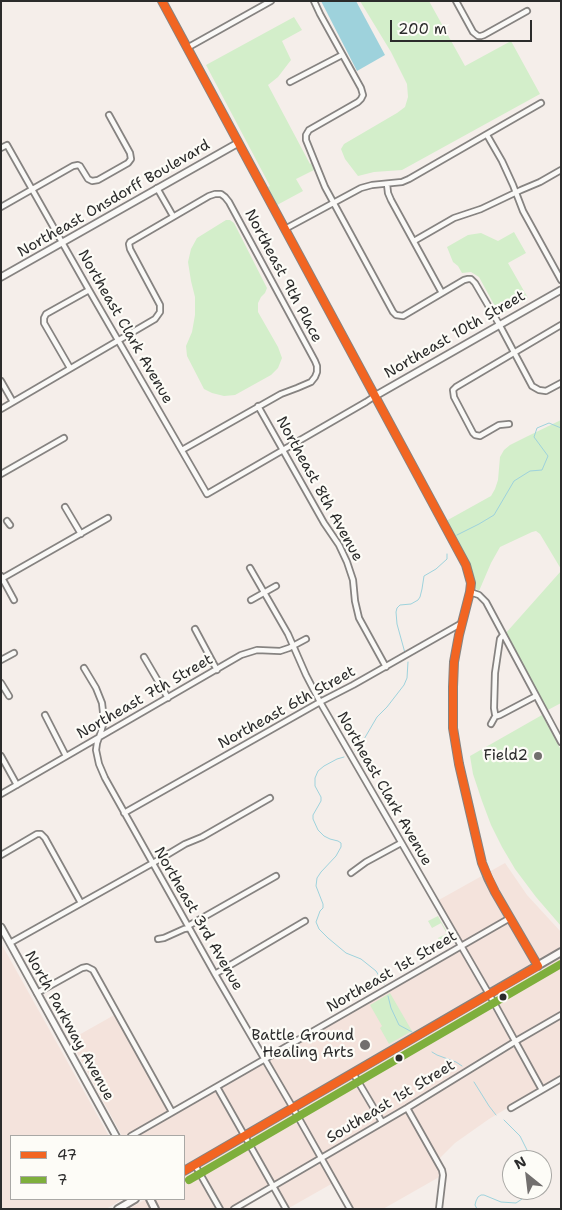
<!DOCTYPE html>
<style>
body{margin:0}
#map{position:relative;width:562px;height:1210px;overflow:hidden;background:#f5eeea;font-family:"Shantell Sans",sans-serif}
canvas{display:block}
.frame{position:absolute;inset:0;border:2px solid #2b2b2b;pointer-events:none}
.legend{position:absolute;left:10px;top:1135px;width:175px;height:65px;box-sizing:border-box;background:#fdfcf7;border:1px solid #a9a8a5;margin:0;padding:6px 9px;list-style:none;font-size:15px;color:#2b2b2b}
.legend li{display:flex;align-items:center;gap:10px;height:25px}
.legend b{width:25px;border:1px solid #a9a8a5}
.north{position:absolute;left:502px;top:1150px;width:50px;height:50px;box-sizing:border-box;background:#fdfcf7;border:1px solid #a9a8a5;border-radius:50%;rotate:331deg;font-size:14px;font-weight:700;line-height:20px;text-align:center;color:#2b2b2b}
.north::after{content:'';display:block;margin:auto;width:18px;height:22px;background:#726f6e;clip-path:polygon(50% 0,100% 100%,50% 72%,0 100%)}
.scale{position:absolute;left:390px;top:20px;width:142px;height:22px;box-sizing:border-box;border:2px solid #2b2b2b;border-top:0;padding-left:6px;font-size:15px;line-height:18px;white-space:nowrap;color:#2b2b2b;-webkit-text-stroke:4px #fdfcf7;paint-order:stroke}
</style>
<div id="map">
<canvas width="562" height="1210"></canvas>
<div class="frame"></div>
<ul class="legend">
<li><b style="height:6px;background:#f26522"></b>47</li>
<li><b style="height:6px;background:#7eaf3c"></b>7</li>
</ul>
<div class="north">N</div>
<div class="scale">200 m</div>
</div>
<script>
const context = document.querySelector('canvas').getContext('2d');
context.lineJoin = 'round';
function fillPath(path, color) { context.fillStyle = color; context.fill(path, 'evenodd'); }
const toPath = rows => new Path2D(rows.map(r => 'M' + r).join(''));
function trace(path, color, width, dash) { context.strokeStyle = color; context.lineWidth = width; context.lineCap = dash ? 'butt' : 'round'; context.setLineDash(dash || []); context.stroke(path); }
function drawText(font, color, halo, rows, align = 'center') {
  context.font = font + ' "Shantell Sans",sans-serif'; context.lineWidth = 4.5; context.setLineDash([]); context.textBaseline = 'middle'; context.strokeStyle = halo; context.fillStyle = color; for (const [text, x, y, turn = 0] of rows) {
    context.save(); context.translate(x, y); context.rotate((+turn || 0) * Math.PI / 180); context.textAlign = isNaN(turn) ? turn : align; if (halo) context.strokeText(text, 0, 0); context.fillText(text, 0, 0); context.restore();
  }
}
fillPath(toPath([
 [505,863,527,895,561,932,561,1076,489,1119,455,1143,437,1161,441,1170,441,1176,383,1209,347,1209,333,1183,289,1208,276,1187,236,1209,129,1209,146,1199,184,1199,184,1136,122,1136,70,1040,116,1014,170,1109,462,946,437,901],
 [1,945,2,945,109,1136,11,1136,11,1199,123,1199,106,1209,1,1209]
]), '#f4e3dc');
fillPath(toPath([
 [360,1,429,1,465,66,511,41,540,94,402,170,374,172,358,176,345,159,341,149,344,144,397,113,405,107,408,97,407,84,391,52],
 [294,17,302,30,282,41,291,60,278,77,268,85,310,164,311,163,314,170,296,179,303,191,277,205,268,187,270,186,206,65],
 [226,220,230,220,234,223,267,288,265,293,261,297,258,303,258,312,278,347,282,358,278,368,271,375,235,395,224,396,212,393,204,389,187,356,186,346,192,332,195,315,195,297,191,281,188,262,191,249,197,238],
 [514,232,526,253,508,263,528,298,504,312,497,310,479,277,471,272,462,273,458,266,453,262,447,247,468,235,481,233,498,241],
 [561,420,561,569,540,534,536,531,532,532,500,547,491,563,479,591,475,588,473,574,469,562,446,521,491,496,495,489,498,480,500,457,504,450,510,445,526,437],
 [561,571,561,703,546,711,505,634],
 [542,715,561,750,561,926,536,897,515,869,502,847,491,825,482,801,473,774,470,756],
 [438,916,447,932,446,932,441,923,432,928,428,921],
 [448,933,453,941,444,946,443,943,442,944,438,938],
 [390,993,412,1031,389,1044,380,1028,382,1026,370,1005]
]), '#d3eeca');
fillPath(toPath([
 [321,1,356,1,385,55,357,71]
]), '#9ed2dc');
trace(toPath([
 [457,535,479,524,494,515,514,481,530,471,542,470,548,456,534,437,537,428,549,423,561,428],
 [405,653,397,624,396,612,397,608,400,605,411,604,418,600,420,597,422,589,424,576,436,569,447,559,447,554],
 [355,751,360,746,377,717,387,707,404,685,407,678,408,662],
 [344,757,337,759,324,766,318,771,315,778,315,786,321,797,321,801,313,815,313,819,318,830,324,836,330,839,338,841,341,843,341,847,336,856,321,872,317,878,316,886,323,904,323,908,320,911,316,922,319,929,328,938,346,953,361,959,376,971,384,984],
 [388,996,391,1008,399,1025,412,1032],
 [432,1052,437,1055,456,1062,462,1066],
 [474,1082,489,1106,496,1115],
 [504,1120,520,1136,527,1150,527,1160],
 [477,1209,475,1205,476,1201,478,1197,481,1195,484,1195,501,1202,516,1203,522,1199,528,1190]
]), '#9ed2dc', 1);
const minor = toPath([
 [314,1,320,14,361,88,363,95,361,99,358,102,309,130,306,135,306,140,325,187,393,312,396,315,403,316,464,280,468,279,471,279,475,283,499,324,532,386,539,390,546,391,561,383],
 [456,1,473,32,478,36,481,36,484,35,527,11],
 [187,48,271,1],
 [290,82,342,55],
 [487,135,502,161,513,185,523,211,561,280],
 [1,148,7,145,89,290,207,494,366,402,375,396],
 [387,184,388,193,391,200,442,293],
 [157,188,173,216],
 [1,207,73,166,78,165,80,166,88,179,92,181,98,180,128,163,131,159,130,153,109,115],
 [285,229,361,188,372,185,402,182,409,179,541,103],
 [414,241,454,218,481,209,521,190,540,182,561,170],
 [70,368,44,323,44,318,46,314,89,290],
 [1,381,13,402],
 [258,406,324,523,339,545,347,562,353,580,355,601,359,618,386,667],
 [1,409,155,319,160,312,160,305,130,249,129,244,130,242,209,196,215,194,221,194,225,197,229,202,315,361,317,366,317,372,315,377,311,382,297,388,281,394,182,450],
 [509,424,499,425,480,436,475,435,473,433,454,397,453,390,456,387,561,325],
 [1,474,64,438],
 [65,507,81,534],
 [7,521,10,525],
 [250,568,288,634,306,675,320,702,493,1001,542,1090],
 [1,576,14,600],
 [1,579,108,518],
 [470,592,479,595,486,602,561,742],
 [251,600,276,586],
 [195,629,217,670],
 [503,635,500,639,495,673,494,708,495,714,497,716,500,715,536,696],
 [144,657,168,698],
 [1,660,14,653],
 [84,668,96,688,102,703,104,721,101,732,97,743,96,750,99,764,105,778,215,974,293,1108,350,1209],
 [1,683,9,696],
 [45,715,66,756],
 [491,724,496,715],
 [1,756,17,785],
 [1,794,241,655,257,650,280,651,289,648,306,639],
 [124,813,320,702,353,685,462,623],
 [1,855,37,834,41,834,45,838,81,903],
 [351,873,366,862,401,843],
 [188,926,276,876],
 [158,939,164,938,184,929,189,928],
 [10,943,160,859,185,844,202,837,270,798],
 [215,974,305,921],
 [37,993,82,968,87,967,93,970,172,1112],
 [353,1073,382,1122],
 [217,1087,286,1209],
 [407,1108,442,1170,443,1175,439,1209],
 [511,1108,561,1079],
 [131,1136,510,918],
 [195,1165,220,1209],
 [234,1209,407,1108,516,1041,561,1015]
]);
const tertiary = toPath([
 [1,277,238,143],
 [375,396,561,290],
 [1,927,116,1136]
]);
const secondary = toPath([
 [162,1,466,565,471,583,470,592,459,635,454,662,453,687,453,728,459,764,482,863,488,878,495,892,538,966],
 [184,1171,561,952],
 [150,1199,155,1209],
 [118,1209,135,1199]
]);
trace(minor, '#868381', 8);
trace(tertiary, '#868381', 9);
trace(secondary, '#868381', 10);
trace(minor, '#faf9f7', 4.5);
trace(tertiary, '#faf9f7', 5.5);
trace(secondary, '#faf9f7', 6);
trace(toPath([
 [162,1,466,565,471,583,470,592,459,635,454,662,453,687,453,728,459,764,482,863,495,892,538,966],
 [184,1171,538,966]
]), '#f26522', 8);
trace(toPath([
 [189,1180,561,964]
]), '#7eaf3c', 8);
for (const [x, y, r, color] of [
 [538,756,5,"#726f6e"],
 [503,997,4.5,"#2b2b2b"],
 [365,1045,6,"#726f6e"],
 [399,1058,4.5,"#2b2b2b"]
]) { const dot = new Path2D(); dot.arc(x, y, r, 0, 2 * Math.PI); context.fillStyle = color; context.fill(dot); trace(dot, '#fdfcf7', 2); }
drawText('15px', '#2b2b2b', '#fdfcf7', [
 ["Northeast Onsdorff Boulevard",114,199,-30],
 ["Northeast 9th Place",283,276,62],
 ["Northeast Clark Avenue",125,327,60],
 ["Northeast 10th Street",455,335,-30],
 ["Northeast 8th Avenue",319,489,61],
 ["Northeast 7th Street",145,697,-30],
 ["Northeast 6th Street",287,708,-29],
 ["Northeast Clark Avenue",384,789,60],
 ["Northeast 3rd Avenue",198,919,60],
 ["Northeast 1st Street",392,972,-30],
 ["North Parkway Avenue",69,1026,61],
 ["Southeast 1st Street",391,1102,-31]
]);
drawText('15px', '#2b2b2b', '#fdfcf7', [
 ["Field2",528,756],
 ["Battle Ground",354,1036],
 ["Healing Arts",354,1053]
], 'right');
</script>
